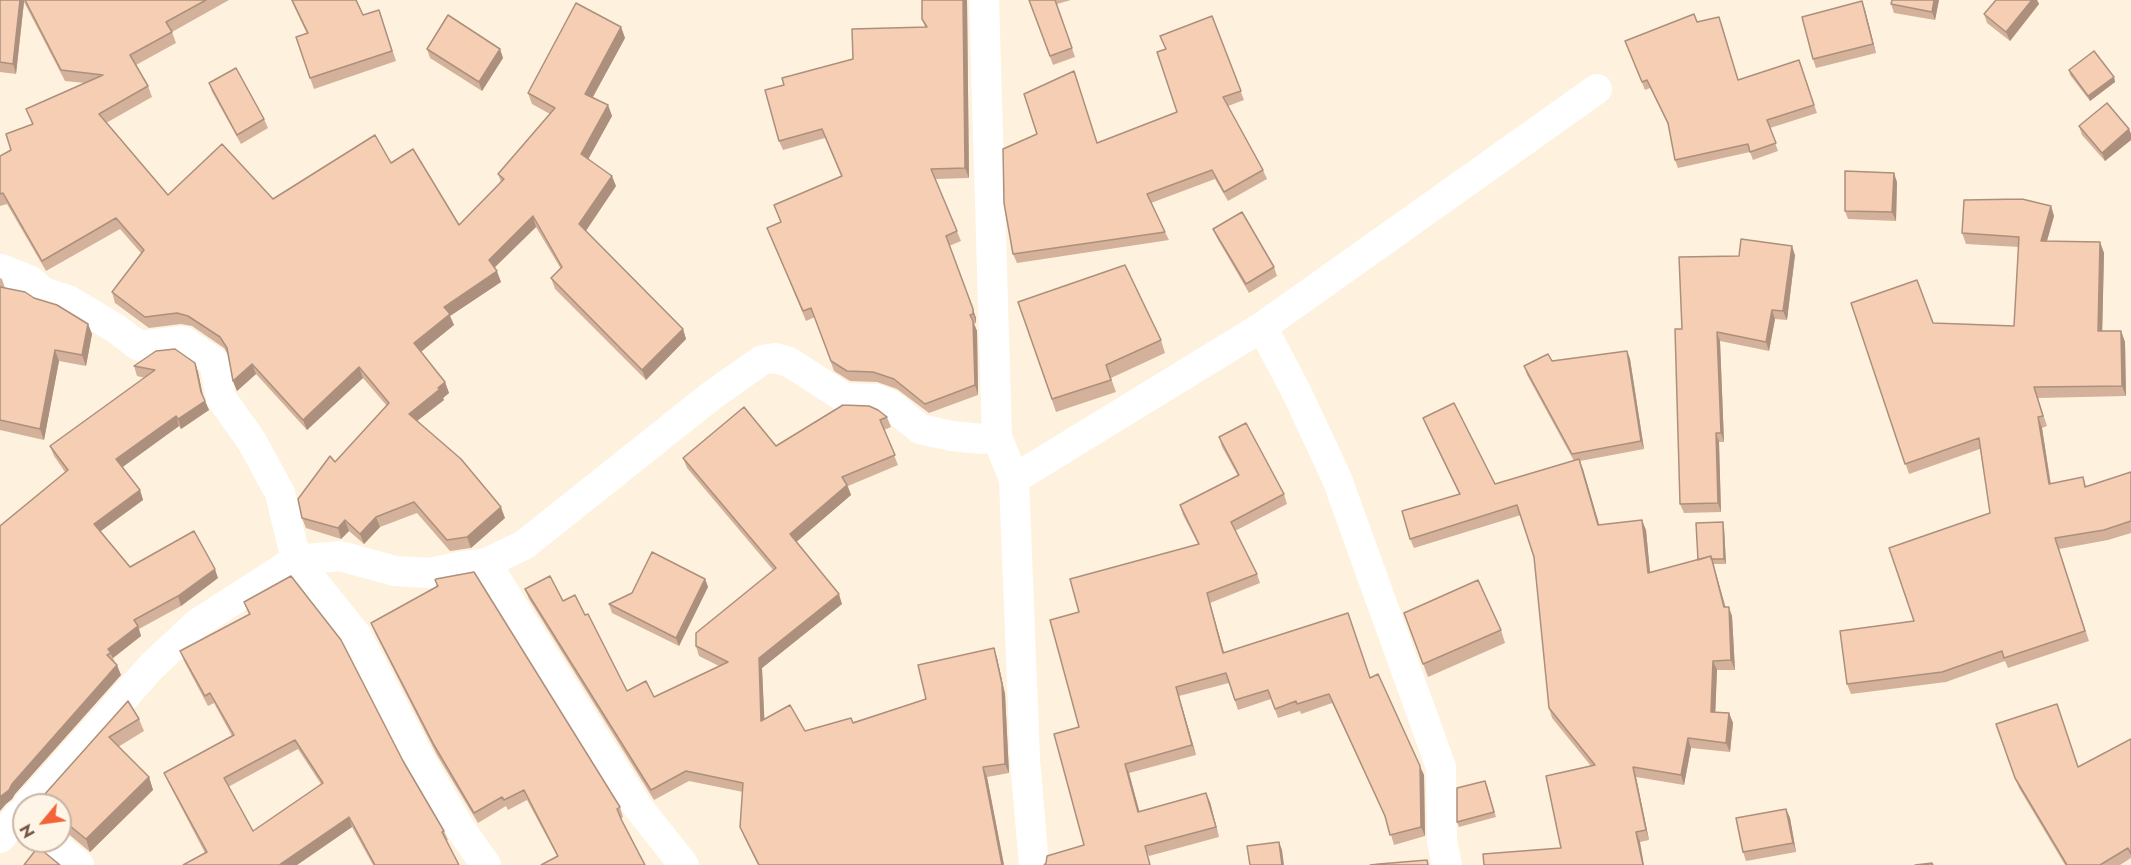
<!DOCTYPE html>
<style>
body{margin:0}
#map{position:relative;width:2131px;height:865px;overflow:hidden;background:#fef2de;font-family:Jost,sans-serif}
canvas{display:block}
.north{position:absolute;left:12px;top:793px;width:60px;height:60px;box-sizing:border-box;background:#fff5e6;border:2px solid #c8b5a5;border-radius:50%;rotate:241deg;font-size:16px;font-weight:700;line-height:24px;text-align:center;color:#755644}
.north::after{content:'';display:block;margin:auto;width:21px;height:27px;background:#f36338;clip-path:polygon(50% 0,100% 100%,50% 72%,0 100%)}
</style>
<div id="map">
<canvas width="2131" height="865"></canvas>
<div class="north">N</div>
</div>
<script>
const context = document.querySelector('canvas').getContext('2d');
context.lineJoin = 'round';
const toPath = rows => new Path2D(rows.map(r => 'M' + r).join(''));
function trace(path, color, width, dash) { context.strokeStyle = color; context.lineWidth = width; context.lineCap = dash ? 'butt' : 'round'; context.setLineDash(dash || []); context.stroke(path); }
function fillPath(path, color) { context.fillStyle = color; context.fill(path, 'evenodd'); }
trace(toPath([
 [984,0,997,437,1014,479,1025,760,1034,865],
 [0,270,1,269,31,281,43,292,68,300,115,328,139,346,183,341,214,362,221,398,251,440,280,493,296,560,357,636,422,763,458,825,486,865],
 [1262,327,1296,391,1337,479,1441,767,1442,841,1447,865],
 [1014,479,1262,327,1597,89],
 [486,563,637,806,684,865],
 [28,805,152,666,198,623,296,560,340,556,395,571,430,573,463,566,486,563,524,545,711,396,762,360,775,358,789,362,845,398,876,399,891,405,920,429,952,436,982,439,997,437],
 [0,838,19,815,24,819],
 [50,841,79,865]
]), '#fff', 30);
fillPath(toPath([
 [0,0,229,0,172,32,176,43,136,65,148,86,152,97,106,123,168,195,273,199,391,163,459,225,501,182,498,174,550,114,532,104,528,93,621,27,625,38,593,97,608,105,612,116,588,159,616,186,586,231,683,329,686,339,646,380,555,289,551,278,561,269,536,227,494,268,501,282,450,316,454,325,421,352,445,382,449,393,443,398,444,400,417,421,505,518,471,548,450,551,417,513,380,527,364,544,349,531,341,539,306,528,302,518,335,462,387,406,363,378,307,430,256,374,237,391,233,381,228,355,224,348,192,326,181,324,149,328,115,303,112,292,141,253,120,229,46,271,7,204,0,206,0,156,11,150,32,124,26,109,85,83,65,81,24,2,16,74,0,72],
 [291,0,356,0,363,15,379,10,396,61,314,89,310,78,307,34],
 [967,0,969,178,935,179,961,241,949,246,976,318,976,323,974,324,977,331,978,395,929,413,897,389,877,382,850,381,834,371,815,317,806,321,767,228,781,222,774,205,841,176,825,138,783,150,779,141,784,85,853,59,925,27,922,19],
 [1029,0,1071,0,1057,4,1075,57,1053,65],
 [1892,0,1939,0,1935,20,1894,13,1891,4],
 [1996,0,2037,0,2039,4,2010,41,1987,23,1984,14],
 [1862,1,1865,10,1876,53,1816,68,1813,59],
 [1212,16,1244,100,1228,106,1263,170,1267,179,1228,201,1215,179,1151,203,1165,232,1169,240,1017,263,1013,254,1037,134,1097,143,1177,112,1165,49],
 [1697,22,1722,25,1738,80,1799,60,1817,113,1770,128,1778,151,1753,160,1750,152,1678,168,1675,160,1669,127,1650,88,1645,90,1625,41],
 [427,49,500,49,503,58,482,91,430,58],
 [2069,70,2114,77,2115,82,2090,101,2070,75],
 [209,83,264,119,268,128,241,144,212,92],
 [2079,126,2129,129,2131,134,2131,140,2105,161,2082,135],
 [1897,182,1896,221,1848,219,1845,211],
 [2051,206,2054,216,2047,241,2100,242,2104,253,2102,331,2121,331,2125,342,2126,396,2038,398,2047,426,2042,428,2051,484,2083,477,2086,486,2131,472,2131,533,2108,540,2059,549,2089,641,2008,668,2005,661,1946,682,1851,694,1847,684,1914,621,1990,513,1980,449,1909,474,1851,303,1933,323,2014,326,2019,247,1966,244,1962,233],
 [1213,229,1274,267,1277,276,1249,293,1217,238],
 [1795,255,1787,320,1775,319,1769,351,1720,341,1724,442,1719,442,1721,512,1684,513,1680,504,1682,329],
 [0,278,2,279,5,288,34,298,88,324,92,334,86,366,59,361,44,440,0,430],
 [1018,302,1161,340,1165,353,1111,378,1116,392,1056,412],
 [1627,351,1630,359,1644,449,1580,461,1599,525,1646,530,1650,572,1698,560,1724,527,1726,564,1713,564,1725,607,1732,616,1735,670,1717,670,1715,712,1729,713,1733,723,1730,752,1691,748,1684,785,1636,777,1649,840,1640,842,1561,848,1591,766,1552,718,1549,708,1534,557,1521,515,1414,548,1410,539,1459,494,1427,428,1423,418,1495,484,1574,461,1527,375,1524,366,1552,361],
 [195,363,198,372,203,397,209,410,181,429,179,426,122,467,140,490,143,500,101,531,130,567,218,578,181,606,139,629,141,636,113,658,121,675,15,794,12,799,6,804,65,472,54,456,50,446,145,378,137,376,134,366],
 [887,417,891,427,884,430,898,465,848,486,851,495,796,542,842,604,762,668,764,719,805,731,853,722,926,699,997,658,1005,694,1009,773,987,777,1004,865,758,865,744,837,740,827,743,792,689,781,654,800,529,599,525,589,563,601,585,615,627,691,654,697,719,666,699,656,696,646,773,570,687,468,683,458,776,446],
 [1219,437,1284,494,1287,504,1235,531,1257,574,1260,583,1210,603,1224,653,1370,677,1424,775,1425,836,1394,845,1387,821,1332,703,1301,714,1300,711,1278,718,1271,699,1238,710,1229,683,1179,696,1196,755,1129,773,1139,811,1210,802,1219,837,1149,856,1079,727,1079,612,1198,544,1183,515,1180,505,1238,476,1222,447],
 [705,579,708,587,679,646,612,613,609,604,632,593],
 [435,580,620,807,623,817,621,818,645,865,557,856,527,800,508,810,506,806,478,823,437,755,375,633,371,623,437,587],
 [244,602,403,761,444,831,448,840,446,841,459,865,373,865,352,827,297,865,183,865,205,853,168,782,164,773,232,736,214,703,208,706,184,661,180,651,249,615],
 [298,749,321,784,253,831,228,787],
 [1404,613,1501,630,1505,643,1428,677],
 [128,701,139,719,144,731,118,747,149,777,153,790,90,852,60,827,60,805],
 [1996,724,2078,767,2131,739,2131,858,2120,865,2065,865,2019,788],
 [1487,785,1496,817,1459,827,1457,822],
 [1786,809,1790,818,1796,852,1746,861,1743,852]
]), '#d3b19a');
fillPath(toPath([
 [20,0,24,0,24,2,16,74,13,64],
 [963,0,967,0,969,178,965,168],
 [1934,0,1939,0,1935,20,1932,12],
 [2032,0,2037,0,2039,4,2010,41,2006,32],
 [1862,1,1865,10,1876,53,1873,44],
 [621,27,625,38,589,104,585,94],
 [500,49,503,58,482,91,479,82],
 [2114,77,2115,82,2090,101,2088,96],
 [608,105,612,116,585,165,581,154],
 [2129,129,2131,134,2131,140,2105,161,2102,153],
 [1894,173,1897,182,1896,221,1892,212],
 [612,176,616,186,583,235,579,224],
 [2051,206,2054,216,2044,251,2041,241],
 [533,216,536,227,492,270,489,260],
 [2100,242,2104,253,2102,342,2098,331],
 [1792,246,1795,255,1787,320,1783,311],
 [497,271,501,282,450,316,454,325,418,354,414,343,444,307],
 [973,309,976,318,976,323,973,314],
 [1772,310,1775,319,1769,351,1766,342],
 [973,321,977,331,978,395,975,385],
 [88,324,92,334,86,366,82,355],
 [683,329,686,339,646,380,642,370],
 [2121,331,2125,342,2126,396,2122,386],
 [1717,332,1720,341,1724,442,1721,433],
 [55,350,59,361,44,440,40,429],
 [1627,351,1630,359,1644,449,1641,441],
 [195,363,198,372,204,401,201,392],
 [252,364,256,374,237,391,233,381],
 [359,367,363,378,307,430,303,420],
 [445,382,449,393,443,398,444,400,413,424,409,414],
 [205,401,209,410,181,429,178,419],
 [176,416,179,426,120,469,116,459],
 [2038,417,2042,428,2052,494,2049,484],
 [1716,433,1719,442,1721,512,1718,503],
 [1579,459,1583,469,1602,534,1598,525],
 [847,485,851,495,794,544,790,534],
 [140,490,143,500,98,533,94,524],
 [501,507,505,518,471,548,467,537],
 [376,517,380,527,364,544,360,534],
 [345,520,349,531,341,539,338,528],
 [1642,520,1646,530,1651,583,1648,573],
 [1723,522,1724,527,1726,564,1724,559],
 [1711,556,1714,566,1728,616,1724,607],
 [215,569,218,578,181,606,178,596],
 [705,579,708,587,679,646,676,638],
 [1207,593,1210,603,1227,663,1223,653],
 [839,594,842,604,762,668,765,731,761,721,759,658],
 [1729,607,1732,616,1735,670,1731,660],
 [138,626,141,636,113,658,108,649],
 [994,648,997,658,1005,694,1009,773,1005,764],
 [1713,661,1717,670,1715,721,1711,712],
 [117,665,121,675,15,794,12,799,6,804,0,811,0,797],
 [1176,687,1179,696,1196,755,1192,745],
 [1729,713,1733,723,1730,752,1726,743],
 [1688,738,1691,748,1684,785,1681,775],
 [1125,764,1129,773,1142,821,1138,812],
 [1420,766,1424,775,1425,836,1421,827],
 [983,767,987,777,1004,865,1002,865],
 [1633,767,1636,777,1649,840,1646,830],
 [149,777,153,790,90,852,86,839],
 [1206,793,1210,802,1219,837,1216,827],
 [1786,809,1790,818,1796,852,1793,843],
 [349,817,352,827,297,865,279,865],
 [1636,832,1640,842,1644,865,1643,865],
 [1279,842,1282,850,1284,865,1282,865]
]), '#ac907d');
const building = toPath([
 [0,0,20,0,13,64,0,62,0,0],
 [25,0,206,0,166,22,172,32,130,55,148,86,99,114,168,195,222,144,273,199,375,135,391,163,413,149,459,225,504,179,498,174,555,108,528,93,576,3,621,27,585,94,608,105,581,154,612,176,579,224,683,329,642,370,551,278,562,267,533,216,489,260,497,271,444,307,450,314,414,343,445,382,438,388,440,389,409,414,461,459,501,507,467,537,447,540,414,502,376,517,360,534,345,520,338,528,302,518,298,499,330,456,335,462,389,403,359,367,303,420,252,364,233,381,227,348,220,337,188,316,177,313,145,317,112,292,144,250,116,218,42,261,3,193,0,194,0,156,11,150,6,134,33,124,26,109,103,75,61,70,25,0],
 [292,0,356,0,363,15,379,10,392,51,310,78,296,37,308,33,292,0],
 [922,0,963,0,965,168,931,169,957,231,946,236,973,309,973,314,970,315,973,321,975,385,925,404,894,379,873,372,847,371,831,361,811,308,803,311,767,228,781,222,774,205,842,176,822,129,779,141,765,90,784,85,782,78,853,59,852,29,927,27,922,19,922,0],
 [1029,0,1055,0,1072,48,1050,56,1029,0],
 [1892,0,1934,0,1932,12,1891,4,1892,0],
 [1996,0,2032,0,2006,32,1984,14,1996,0],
 [1862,1,1873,44,1813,59,1802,17,1862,1],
 [1694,14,1697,22,1719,17,1738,80,1799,60,1814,105,1767,120,1776,143,1750,152,1748,144,1675,160,1668,123,1647,80,1642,82,1625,41,1694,14],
 [448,15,500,49,479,82,427,49,448,15],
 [1212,16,1241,91,1223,97,1263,170,1224,192,1212,170,1147,194,1165,232,1013,254,1004,203,1003,149,1037,134,1024,94,1074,71,1097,143,1177,112,1157,52,1166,49,1160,36,1212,16],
 [2094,51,2114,77,2088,96,2069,70,2094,51],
 [236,68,264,119,237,135,209,83,236,68],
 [2107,103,2129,129,2102,153,2079,126,2107,103],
 [1845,171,1894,173,1892,212,1845,211,1845,171],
 [2022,199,2051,206,2041,241,2100,242,2098,331,2121,331,2122,386,2034,387,2043,416,2038,417,2049,484,2083,477,2085,487,2131,472,2131,521,2104,530,2055,538,2085,631,2004,658,2002,651,1942,672,1847,684,1840,631,1914,621,1889,548,1990,513,1979,438,1905,464,1851,303,1917,280,1933,323,2014,326,2019,237,1962,233,1964,200,2022,199],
 [1242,212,1274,267,1246,284,1213,229,1242,212],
 [1741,239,1792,246,1783,311,1772,310,1766,342,1717,332,1721,433,1716,433,1718,503,1680,504,1675,329,1682,329,1679,257,1739,256,1741,239],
 [1125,265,1161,340,1106,365,1111,380,1052,399,1018,302,1125,265],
 [0,287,25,292,34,298,57,305,88,324,82,355,55,350,40,429,0,420,0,287],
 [175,349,195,363,201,392,205,401,178,419,176,416,116,459,140,490,94,524,130,567,194,531,215,569,178,596,134,620,138,626,108,649,111,653,107,655,117,665,12,784,9,790,0,797,0,526,68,470,50,446,155,370,134,366,156,351,175,349],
 [1627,351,1641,441,1572,454,1524,366,1548,354,1552,361,1627,351],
 [1454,403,1495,484,1579,459,1598,525,1642,520,1648,573,1711,556,1724,607,1729,607,1731,660,1713,661,1711,712,1729,713,1726,743,1688,738,1681,775,1633,767,1646,830,1636,832,1643,865,1484,865,1483,854,1561,848,1546,776,1595,765,1549,708,1534,557,1517,505,1410,539,1402,511,1460,494,1423,418,1454,403],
 [843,405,869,406,878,410,887,417,880,420,895,455,842,477,847,485,790,534,839,594,759,658,761,721,790,705,805,731,851,718,853,723,926,699,918,665,994,648,1002,684,1005,764,983,767,1002,865,759,865,740,827,743,783,686,771,651,790,525,589,550,576,563,601,575,595,585,615,588,614,627,691,646,681,654,697,728,662,696,646,696,633,776,568,683,458,744,407,776,446,843,405],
 [1246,423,1284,494,1231,522,1257,574,1207,593,1223,653,1348,613,1370,678,1378,674,1420,766,1421,827,1390,835,1385,816,1329,694,1297,704,1296,701,1275,709,1268,690,1235,700,1226,673,1176,687,1192,745,1125,764,1138,812,1206,793,1216,827,1145,846,1150,865,1044,865,1046,863,1047,856,1084,845,1054,734,1079,727,1050,620,1079,612,1070,579,1199,544,1180,505,1239,475,1219,437,1246,423],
 [1723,522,1724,559,1711,559,1711,556,1698,560,1696,523,1723,522],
 [652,552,705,579,676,638,609,604,632,593,652,552],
 [474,572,620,807,617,809,622,821,645,865,541,865,558,856,524,790,504,800,502,797,474,813,434,745,371,623,438,586,435,580,436,579,474,572],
 [291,576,341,640,403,761,444,831,442,832,459,865,375,865,349,817,279,865,183,865,207,852,164,773,234,735,210,693,205,696,180,651,250,614,244,602,291,576],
 [295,740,323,783,253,831,224,778,295,740],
 [1478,580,1501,630,1423,664,1404,613,1478,580],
 [128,701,139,719,109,737,149,777,86,839,60,818,60,805,37,805,36,804,128,701],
 [2057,704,2078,767,2131,739,2131,854,2128,848,2100,865,2067,865,2015,778,1996,724,2057,704],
 [1485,781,1494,812,1457,822,1457,788,1485,781],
 [1786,809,1793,843,1743,852,1736,818,1786,809],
 [1279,842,1282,865,1250,865,1247,846,1279,842],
 [38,847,60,865,24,865,38,847],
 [1427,860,1428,865,1370,865,1379,864,1427,860],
 [1932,863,1933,865,1915,865,1932,863]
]);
fillPath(building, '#f5ceb3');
trace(building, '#ac907d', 1.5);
</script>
